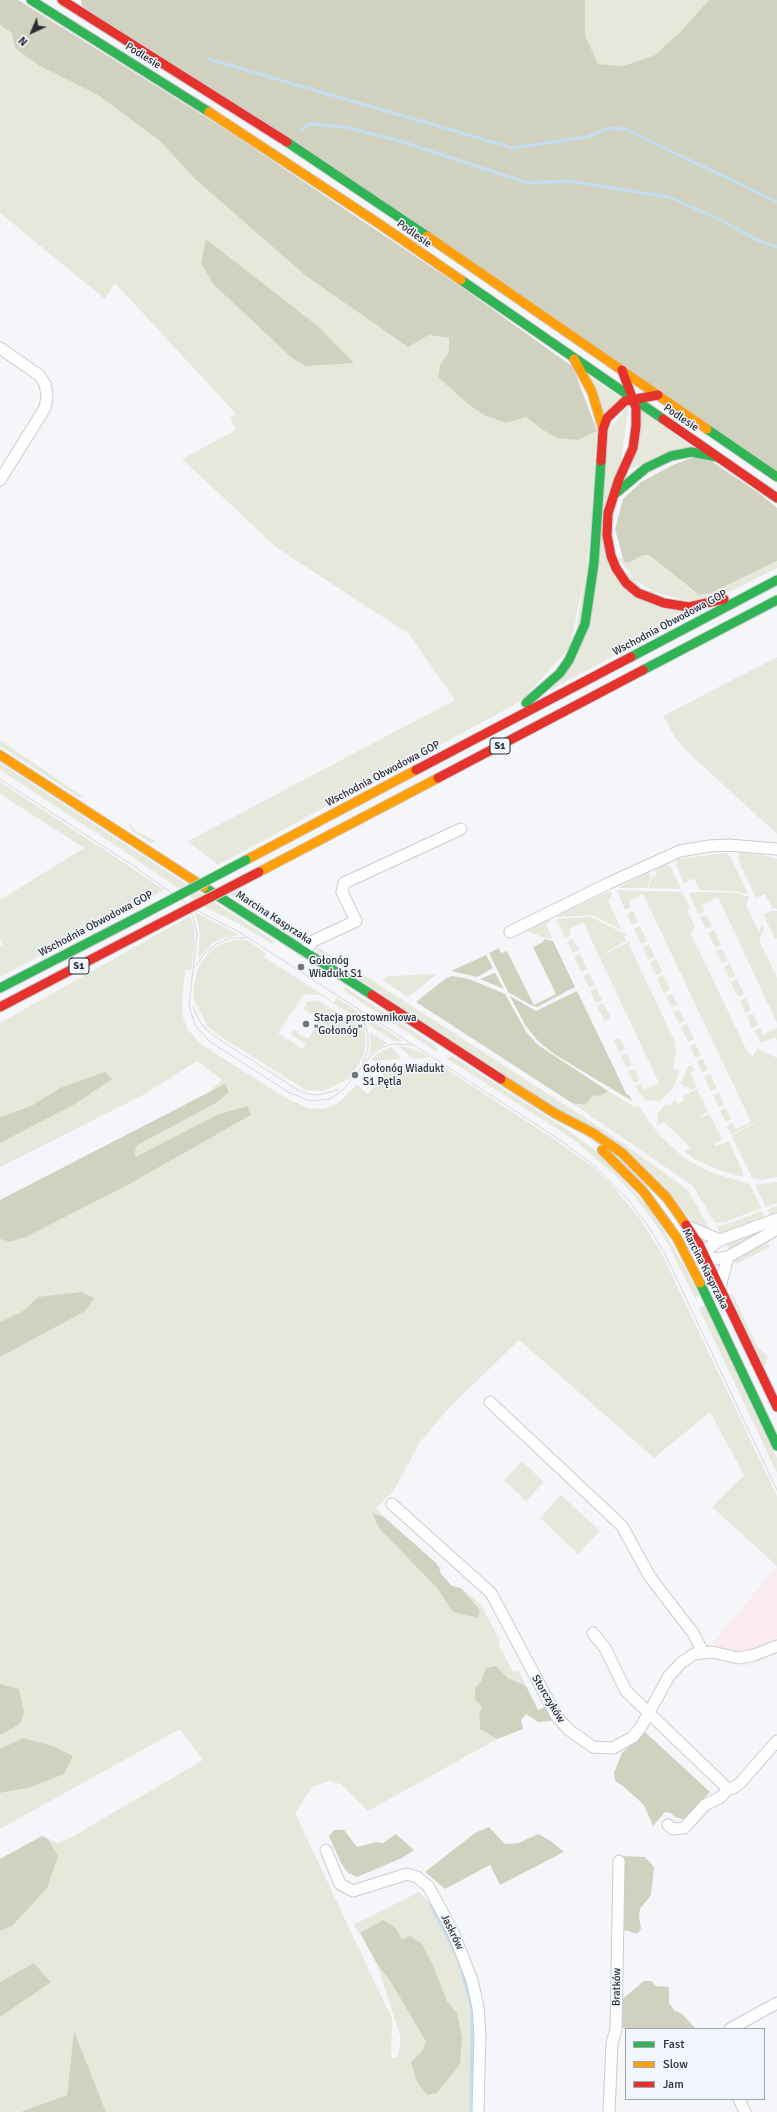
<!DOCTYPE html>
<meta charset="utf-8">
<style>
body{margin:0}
#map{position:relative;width:777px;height:2112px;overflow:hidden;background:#f4f6fa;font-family:Signika,sans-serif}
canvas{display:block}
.legend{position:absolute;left:625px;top:2028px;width:140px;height:72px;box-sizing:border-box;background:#f1f5fd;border:1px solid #a2a5ac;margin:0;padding:5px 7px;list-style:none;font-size:12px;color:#2c2e32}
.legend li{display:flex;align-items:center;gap:8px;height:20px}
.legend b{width:20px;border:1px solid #a2a5ac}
.north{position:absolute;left:12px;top:12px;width:40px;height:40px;-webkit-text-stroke:3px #f1f5fd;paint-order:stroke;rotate:224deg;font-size:11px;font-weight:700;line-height:16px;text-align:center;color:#2c2e32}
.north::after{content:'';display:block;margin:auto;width:14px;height:18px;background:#2c2e32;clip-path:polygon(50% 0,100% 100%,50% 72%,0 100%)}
</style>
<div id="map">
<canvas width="777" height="2112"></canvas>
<ul class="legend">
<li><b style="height:5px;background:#30b455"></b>Fast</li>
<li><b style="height:5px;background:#ff9f0a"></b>Slow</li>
<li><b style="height:5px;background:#e5322d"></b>Jam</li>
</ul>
<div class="north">N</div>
</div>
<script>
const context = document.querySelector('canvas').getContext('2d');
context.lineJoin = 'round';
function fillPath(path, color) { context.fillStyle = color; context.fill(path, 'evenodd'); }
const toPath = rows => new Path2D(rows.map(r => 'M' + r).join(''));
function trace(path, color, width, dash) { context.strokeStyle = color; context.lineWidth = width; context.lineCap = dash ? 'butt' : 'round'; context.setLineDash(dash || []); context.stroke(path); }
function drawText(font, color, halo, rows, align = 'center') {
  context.font = font + ' Signika,sans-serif'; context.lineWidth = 3; context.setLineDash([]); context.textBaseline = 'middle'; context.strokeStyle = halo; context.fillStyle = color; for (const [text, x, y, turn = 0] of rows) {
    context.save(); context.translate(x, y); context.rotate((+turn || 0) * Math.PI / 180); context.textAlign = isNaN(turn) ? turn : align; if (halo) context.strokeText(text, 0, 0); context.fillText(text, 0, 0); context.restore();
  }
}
fillPath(toPath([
 [777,1566,777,1654,746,1666,715,1647,713,1642]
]), '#faecee');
fillPath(toPath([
 [585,0,709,0,679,33,655,55,623,66,598,64,585,35],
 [0,25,12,33,15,48,38,65,98,95,160,141,195,179,306,276,408,347,429,335,449,338,449,352,440,365,438,377,468,404,484,415,506,423,526,417,540,428,597,431,590,549,570,647,526,696,514,705,218,865,188,841,455,700,409,634,277,548,182,459,236,430,230,418,236,414,115,283,105,299,0,213],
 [206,239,319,327,353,363,292,358,213,284],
 [589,376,621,398,604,414],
 [629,405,607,560,688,616,549,691,571,664,607,432],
 [641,410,695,449,629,469],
 [644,555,649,555,694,592,711,593,777,561,777,568,733,590,714,597,692,602,642,589,618,558],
 [777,657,777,834,692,756,676,739,663,716],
 [0,740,22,755,85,798,79,797,0,746],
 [0,763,274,941,272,944,236,922,207,908,121,849,0,770],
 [0,782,111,854,164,890,0,977,0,946,3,944,0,939,0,900,84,848,0,794],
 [127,822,136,831,156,841,151,843,132,831],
 [740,852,763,855,777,859,777,909,772,908,765,894,756,898,738,859],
 [726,853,731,858,748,894,733,891,699,890,694,878,684,883,676,865,677,859],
 [666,864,671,867,681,889,648,888,653,876,657,874,655,871,657,868],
 [649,872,651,877,647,888,618,888],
 [230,889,255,905,252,909,227,893],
 [617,890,682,892,690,908,687,910,695,926,691,934,746,1049,753,1057,757,1048,777,1058,777,1177,762,1180,752,1178,732,1136,773,1113,731,1135,727,1126,733,1123,736,1129,751,1122,643,894,629,901,631,907,625,910],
 [610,891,612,894,608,901,622,930,592,915,558,917,558,915],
 [694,892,736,893,749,897,746,905,759,932,762,924,764,928,759,940,777,978,777,1023,718,897,702,905,705,911,698,914,689,894],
 [633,911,638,922,632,925,627,914],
 [772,911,777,911,777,938,775,939,763,914],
 [195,912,228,929,239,935,224,938,213,943,198,958,200,933],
 [706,915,712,926,706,929,700,917],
 [190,916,194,927,195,941,191,970,185,970,182,1001,183,1018,188,1030,202,1045,286,1098,308,1108,324,1109,338,1103,357,1085,368,1094,384,1075,376,1068,378,1066,437,1063,563,1145,593,1167,609,1182,639,1217,661,1252,777,1496,777,1566,712,1507,744,1475,710,1412,654,1458,519,1340,449,1408,420,1442,394,1490,376,1508,384,1517,372,1513,437,1588,453,1612,480,1610,461,1588,481,1605,499,1639,499,1645,513,1672,518,1670,526,1686,508,1678,496,1666,479,1715,480,1729,497,1739,368,1811,341,1784,329,1781,312,1787,295,1813,392,2019,391,2058,398,2057,401,2039,377,1964,389,1979,426,2042,422,2051,437,2093,445,2082,457,2013,447,2001,433,1965,422,1944,402,1941,396,1928,383,1920,360,1933,353,1925,419,1892,429,1902,461,1962,468,1984,476,2045,473,2112,106,2112,74,2032,67,2095,19,2112,0,2112,0,2017,51,1981,34,1963,0,1982,0,1931,12,1926,48,1839,42,1836,58,1843,72,1837,203,1760,180,1729,0,1829,0,1793,28,1788,23,1738,0,1749,0,1735,20,1724,19,1690,0,1684,0,1357,16,1347,38,1297,23,1311,0,1322,0,1239,10,1242,26,1237,126,1186,251,1115,217,1115,135,1157,136,1146,216,1103,225,1085,208,1093,222,1080,197,1061,143,1095,0,1167,0,1143,77,1103,112,1079,60,1088,31,1106,0,1117,0,1023],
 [591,917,627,935,624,937,626,941,606,952,607,953,631,941,629,945,675,1042,676,1052,673,1069,679,1070,677,1078,671,1091,659,1101,645,1100,635,1086,641,1084,644,1090,659,1083,583,922,569,929,571,935,565,938,557,921,557,919],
 [276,919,289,927,305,940,297,939,273,923],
 [548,920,551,921,546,924,552,938,550,939,525,931],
 [640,926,647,941,641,944,634,929],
 [714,930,721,945,715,948,708,933],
 [573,939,579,950,573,953,567,942],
 [235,940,247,940,266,953,264,957,334,1002,337,998,357,1011,362,1021,320,995,304,994,278,1033,303,1049,306,1044,293,1036,291,1032,293,1030,308,1039,320,1019,304,1009,307,1002,314,1000,319,1001,365,1029,366,1043,363,1057,349,1079,323,1091,306,1090,218,1035,207,1026,194,1000,194,985,197,971,202,961,212,950,221,944],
 [649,944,655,957,648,960,643,947],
 [315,946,350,966,347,970,315,950],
 [722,949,728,960,722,963,716,951],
 [580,954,587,969,581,972,574,957],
 [656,959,662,972,656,975,650,962],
 [730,964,735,976,729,978,724,967],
 [356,970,607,1132,688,1190,712,1233,695,1225,673,1197,353,975],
 [589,973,595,985,589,987,583,976],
 [437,974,408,997,382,980,389,976],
 [663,975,670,990,664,993,657,978],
 [737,979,744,994,738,997,731,982],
 [345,987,436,1046,437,1052,343,990],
 [596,988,602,1000,596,1003,590,991],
 [672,994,678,1005,672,1008,666,996],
 [746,998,751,1010,745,1013,740,1001],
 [603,1003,611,1018,605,1021,597,1006],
 [679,1009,685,1021,679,1024,673,1012],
 [753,1014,759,1025,752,1028,747,1016],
 [366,1017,403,1041,394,1041,369,1025],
 [687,1024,694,1039,688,1042,681,1027],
 [760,1028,763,1035,777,1028,777,1041,775,1037,761,1043,754,1031],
 [370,1032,387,1043,369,1055,371,1044],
 [620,1038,625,1049,619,1052,614,1040],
 [695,1043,701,1055,695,1058,690,1046],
 [398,1046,411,1048,430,1057,413,1059],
 [391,1047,402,1059,370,1061,379,1052],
 [627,1053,632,1065,626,1067,621,1056],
 [452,1056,568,1130,601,1155,655,1215,700,1295,695,1297,697,1302,669,1246,656,1225,633,1194,615,1175,573,1139,446,1058],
 [703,1059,708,1070,702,1073,697,1061],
 [688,1066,692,1066,695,1070,690,1073,697,1087,691,1090,688,1086,685,1087,681,1083],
 [634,1069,640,1080,634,1083,628,1071],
 [710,1074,717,1089,711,1091,704,1077],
 [697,1089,708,1112,701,1115,701,1117,710,1114,722,1140,715,1143,715,1145,716,1146,729,1141,743,1172,742,1177,719,1170,696,1160,684,1151,691,1148,664,1122,657,1125,658,1113,666,1104,669,1106,675,1100,678,1104,684,1100,682,1097],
 [608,1091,635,1107,638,1105,659,1135,684,1158,712,1173,750,1184,761,1208,725,1222,715,1223,693,1186,572,1103,583,1105,595,1094,602,1095],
 [719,1092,724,1105,719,1107,713,1095],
 [726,1108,731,1119,726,1122,720,1111],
 [777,1182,777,1203,766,1207,755,1185],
 [777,1206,777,1214,770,1216,767,1210],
 [762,1211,765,1218,725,1232,720,1233,717,1226,727,1224],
 [768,1227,769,1228,729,1250,726,1243],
 [766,1241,770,1247,736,1264,734,1260],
 [732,1293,757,1346,768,1357,764,1367,730,1294],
 [703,1300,777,1458,777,1473,699,1308,704,1306],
 [522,1461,544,1482,526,1501,504,1480],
 [561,1495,600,1531,578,1554,540,1518]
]), '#e6e8db');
fillPath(toPath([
 [0,0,18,0,228,131,467,291,573,367,597,431,578,440,557,438,540,428,526,417,506,423,484,415,468,404,438,377,440,365,449,352,449,338,429,335,408,347,306,276,195,179,160,141,98,95,38,65,15,48,12,33,0,25],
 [81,0,585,0,585,35,598,64,623,66,655,55,679,33,709,0,777,0,777,471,82,6],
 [206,239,319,327,354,363,306,366,292,358,213,284,201,263],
 [696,456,711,461,759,493,777,508,777,561,711,593,699,595,649,555,643,555,628,563,624,562,615,529,623,499,641,482,673,465],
 [544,939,553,941,575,987,537,1007,529,1004,508,992,489,953,499,948,501,953,507,951,534,1005,556,994,533,947,543,942],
 [486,955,493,968,477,977,451,971],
 [495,973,504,989,480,979],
 [452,976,469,979,505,994,527,1033,538,1045,608,1091,602,1095,592,1096,585,1105,572,1103,416,1002,446,978],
 [577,991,627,1095,629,1095,632,1101,554,1054,538,1041,525,1025,510,996,536,1011],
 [105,1072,112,1079,77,1103,0,1143,0,1117,31,1106,60,1088],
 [225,1084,229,1092,216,1103,136,1146,135,1157,217,1115,247,1106,251,1115,126,1186,26,1237,10,1242,0,1239,0,1200],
 [81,1292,94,1298,85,1311,0,1357,0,1322,23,1311,38,1297],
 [372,1513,384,1517,435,1562,439,1567,441,1574,452,1586,461,1588,480,1610,478,1618,453,1612,437,1588,380,1529],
 [496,1666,508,1678,526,1686,538,1710,545,1707,552,1721,538,1722,526,1714,521,1720,523,1729,497,1739,480,1729,479,1715,482,1706,475,1700,475,1688,481,1682,486,1668],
 [0,1684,19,1689,24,1712,20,1724,0,1735],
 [645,1732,710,1792,689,1815,682,1819,675,1817,671,1813,665,1812,653,1826,644,1805,623,1786,615,1781,614,1773,622,1753],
 [23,1738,52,1746,73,1756,64,1774,28,1788,0,1793,0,1749],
 [489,1827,505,1844,519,1843,538,1834,551,1841,564,1852,500,1885,490,1865,445,1889,425,1872,475,1833],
 [334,1830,344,1830,357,1847,376,1842,383,1843,396,1834,414,1850,402,1858,357,1877,348,1873,341,1863,329,1836],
 [42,1836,48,1839,58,1856,47,1888,12,1926,0,1931,0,1859],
 [623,1856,645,1857,654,1867,651,1895,640,1909,639,1917,641,1929,637,1934,622,1929],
 [383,1920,396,1928,402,1940,410,1936,422,1944,433,1965,447,2001,457,2013,462,2038,460,2064,437,2093,427,2095,417,2082,411,2062,422,2051,426,2042,389,1979,377,1964,360,1933],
 [34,1963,51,1982,0,2017,0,1982],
 [644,1981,651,1981,656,1986,669,1987,669,2003,674,2010,682,2014,696,2029,621,2028,621,2000],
 [74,2031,106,2112,20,2112,67,2095]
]), '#d0d2bf');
trace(toPath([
 [208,59,513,148,587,137,608,128,625,129,777,202],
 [301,130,310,124,346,127,400,141,528,183,568,181,669,197,723,221,755,239,777,247],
 [431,1905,457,1956],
 [460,1964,472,2009,471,2112]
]), '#c5ddf1', 3);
const street = toPath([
 [0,348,39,375,45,384,47,396,45,408,0,480],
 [510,932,609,883,680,851,709,846,729,845,777,849],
 [304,951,313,941,356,921,342,892,344,883,461,829],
 [689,1227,720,1240],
 [706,1256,709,1248,720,1240,777,1219],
 [702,1258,706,1256,715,1259,728,1257,777,1229],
 [720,1287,728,1257],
 [490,1402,622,1526,650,1577,693,1633,703,1652],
 [392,1504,491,1593,557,1717,569,1730,593,1747,613,1748,633,1737,641,1727,669,1676,681,1663,694,1654,712,1652,739,1658,754,1655,777,1646],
 [593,1633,605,1648,626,1691,728,1789],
 [668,1825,673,1829,684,1828,705,1805,721,1797,728,1789,733,1788,740,1783,777,1741],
 [326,1850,340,1884,353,1891,407,1874,417,1877,428,1886,453,1932,472,1980,478,2007,480,2034,478,2112],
 [730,2029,777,2003],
 [739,2099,745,2112],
 [609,2112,612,2043,616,2029,619,1861]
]);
const fast = toPath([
 [31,0,209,112],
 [287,142,427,236],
 [461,280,663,419],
 [707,429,777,477],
 [616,493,646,468,671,456,691,452,717,457],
 [631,657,777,580],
 [643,670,777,600],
 [526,703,560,673,569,660,585,624,594,563,601,461],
 [204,887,372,995],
 [0,988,138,917],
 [700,1283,777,1446]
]);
const slow = toPath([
 [209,112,375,221,461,280],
 [427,236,707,429],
 [574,359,592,392,603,429],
 [0,755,204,887],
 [246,860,416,770],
 [259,872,438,778],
 [501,1079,556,1114,593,1133,622,1153,667,1198,686,1225],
 [602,1150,643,1191,677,1238,700,1283]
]);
const jam = toPath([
 [62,0,287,142],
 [622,370,636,408,636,426,633,448,619,479,608,513,607,535,611,556,616,568,626,583,638,593,664,603,689,607,724,599],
 [663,419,777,498],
 [601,461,603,429,607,418,625,401,658,395],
 [416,770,631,657],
 [438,778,643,670],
 [372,995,501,1079],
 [0,1007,157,925],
 [686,1225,699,1244,777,1407]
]);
trace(street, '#cbccd0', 13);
trace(fast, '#cbccd0', 11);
trace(slow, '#cbccd0', 11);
trace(jam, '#cbccd0', 11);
trace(street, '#fdfefe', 11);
trace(fast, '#30b455', 9);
trace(slow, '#ff9f0a', 9);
trace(jam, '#e5322d', 9);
trace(toPath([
 [0,779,135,867,196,910,241,933,563,1142,597,1168,630,1202,648,1226,664,1252,777,1490],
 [185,905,193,916,197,935,189,1005,195,1025,209,1041,288,1092,310,1101,330,1099,343,1090,368,1059,379,1049,392,1044,412,1045],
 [196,966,205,953,218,943,231,938,246,938],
 [193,1007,200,1022,211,1034,298,1090,308,1094,318,1095,338,1090],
 [360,1011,368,1033,368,1048,363,1063]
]), '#d7d7d9', 1);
const fastBridge = toPath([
 [138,917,246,860]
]);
const jamBridge = toPath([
 [157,925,259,872]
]);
trace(fastBridge, '#d1d2d4', 11, []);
trace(jamBridge, '#d1d2d4', 11, []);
trace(fastBridge, '#30b455', 9);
trace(jamBridge, '#e5322d', 9);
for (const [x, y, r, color] of [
 [301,967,4,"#727478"],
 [306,1024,4,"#727478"],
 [355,1075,4,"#727478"]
]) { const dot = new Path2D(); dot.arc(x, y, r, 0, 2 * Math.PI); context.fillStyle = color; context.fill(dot); trace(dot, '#f1f5fd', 1.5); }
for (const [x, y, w] of [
 [500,746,20],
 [79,966,20]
]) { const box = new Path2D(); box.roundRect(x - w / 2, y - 8, w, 16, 3); context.fillStyle = '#f1f5fd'; context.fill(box); trace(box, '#2c2e32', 1); }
drawText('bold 10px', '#2c2e32', null, [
 ["S1",500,746],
 ["S1",79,966]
]);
drawText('11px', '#2c2e32', '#f1f5fd', [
 ["Podlesie",143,56,32],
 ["Podlesie",414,234,35],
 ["Podlesie",681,418,34],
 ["Wschodnia Obwodowa GOP",670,623,-28],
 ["Wschodnia Obwodowa GOP",383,774,-28],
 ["Marcina Kasprzaka",274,918,33],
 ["Wschodnia Obwodowa GOP",96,924,-28],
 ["Marcina Kasprzaka",705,1269,63],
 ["Storczyków",548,1699,59],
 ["Jaskrów",452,1932,64],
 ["Bratków",617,1987,-89]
]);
drawText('11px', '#2c2e32', '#f1f5fd', [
 ["Gołonóg",309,961],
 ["Wiadukt S1",309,974],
 ["Stacja prostownikowa",314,1018],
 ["\"Gołonóg\"",314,1031],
 ["Gołonóg Wiadukt",363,1069],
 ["S1 Pętla",363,1082]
], 'left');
</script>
